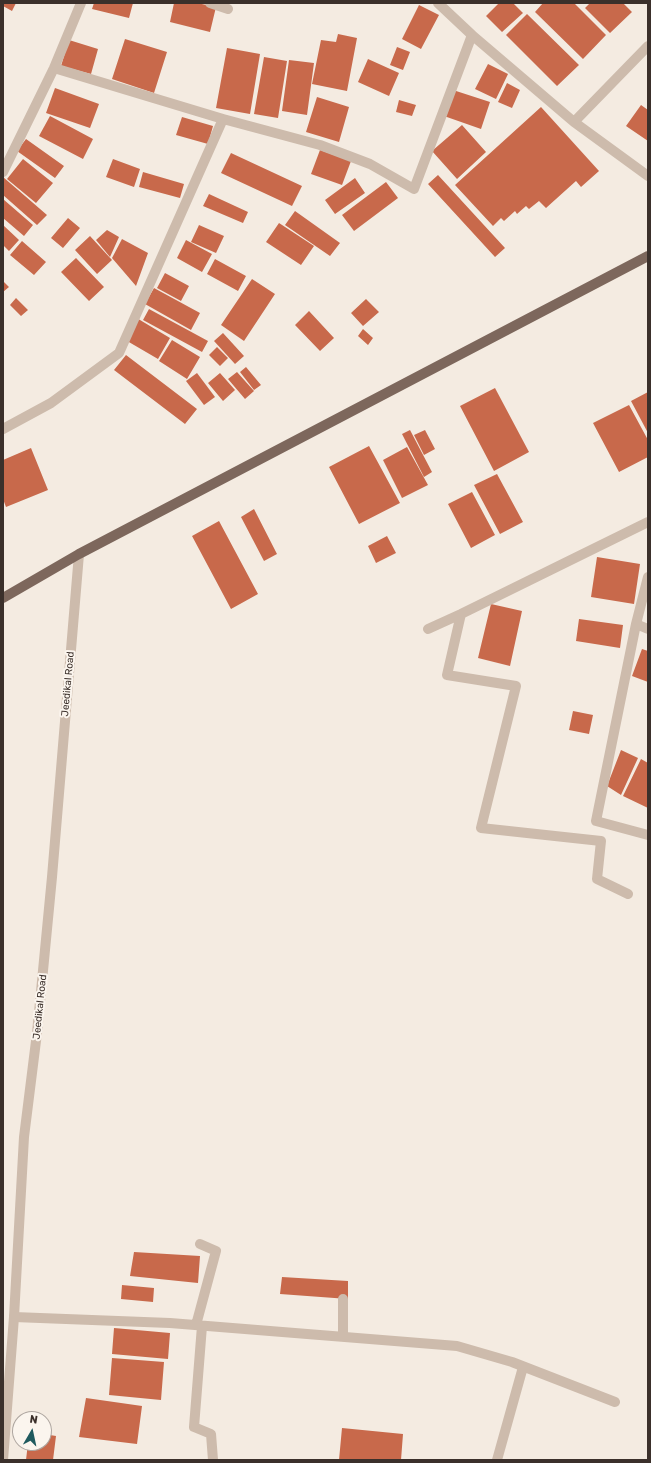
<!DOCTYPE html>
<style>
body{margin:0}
#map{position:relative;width:651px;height:1463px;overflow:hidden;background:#f4ebe1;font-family:Rubik,sans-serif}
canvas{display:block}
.frame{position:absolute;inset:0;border:4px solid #3b302b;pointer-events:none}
.north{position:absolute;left:12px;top:1411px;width:40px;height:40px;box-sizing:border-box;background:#fbf5ee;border:1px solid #aea6a0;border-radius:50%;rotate:9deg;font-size:11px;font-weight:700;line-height:16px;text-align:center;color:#3b302b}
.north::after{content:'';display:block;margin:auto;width:14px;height:18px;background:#1f5a5e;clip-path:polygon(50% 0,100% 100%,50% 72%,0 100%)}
</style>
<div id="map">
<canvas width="651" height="1463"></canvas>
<div class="frame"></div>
<div class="north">N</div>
</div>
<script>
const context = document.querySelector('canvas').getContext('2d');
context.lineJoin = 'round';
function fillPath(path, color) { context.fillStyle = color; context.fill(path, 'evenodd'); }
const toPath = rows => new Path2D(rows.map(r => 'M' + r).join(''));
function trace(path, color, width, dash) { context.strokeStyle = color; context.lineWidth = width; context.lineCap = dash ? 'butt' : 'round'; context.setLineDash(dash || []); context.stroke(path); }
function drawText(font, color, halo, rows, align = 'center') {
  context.font = font + ' Rubik,sans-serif'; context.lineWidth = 4; context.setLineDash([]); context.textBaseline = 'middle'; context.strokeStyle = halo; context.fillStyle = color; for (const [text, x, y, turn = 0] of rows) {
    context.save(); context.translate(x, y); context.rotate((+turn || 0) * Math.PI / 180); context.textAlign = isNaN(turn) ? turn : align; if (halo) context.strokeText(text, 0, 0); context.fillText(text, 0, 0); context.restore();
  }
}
fillPath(toPath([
 [3,3,16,3,12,11,3,6],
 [94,3,133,3,129,18,92,9],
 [174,3,197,3,216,7,210,32,170,22],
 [499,3,513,3,523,13,502,32,486,16],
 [543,3,574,3,606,35,583,59,535,12],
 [590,3,623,3,632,12,610,33,585,8],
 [419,5,439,15,421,49,402,39],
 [527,14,579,65,557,86,506,35],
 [338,34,357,38,347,91,312,84,321,40,336,42],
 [125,39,167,52,154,93,112,79],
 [69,40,98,49,91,74,61,66],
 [397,47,410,52,403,70,390,65],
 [227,48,260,54,250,114,216,108],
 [264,57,287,61,278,118,254,114],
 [368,59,399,73,389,96,358,82],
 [289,60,314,63,307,115,282,111],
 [488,64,508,74,496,99,475,89],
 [507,83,520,90,512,108,498,102],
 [55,88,99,104,90,128,46,113],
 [453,90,490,102,481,129,444,116],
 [317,97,349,107,339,142,306,132],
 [399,100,416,105,412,116,396,112],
 [641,105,648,110,648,141,626,126],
 [541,107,599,171,581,187,576,181,546,208,539,201,529,209,526,206,517,214,515,211,504,221,501,218,493,226,455,185],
 [50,116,93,139,83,159,39,136],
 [182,117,213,126,208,144,176,135],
 [462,125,486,152,457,179,432,151],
 [26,139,64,166,55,178,17,151],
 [320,150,351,161,342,185,311,174],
 [231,153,302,186,292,206,221,173],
 [23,159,53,183,36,203,7,179],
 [113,159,140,169,134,187,106,177],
 [143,172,184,184,180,198,139,187],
 [438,175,505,248,495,257,428,184],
 [3,177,47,215,37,225,3,195],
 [355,178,365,193,335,214,325,200],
 [386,182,398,198,354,231,342,215],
 [209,194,248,212,243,223,203,206],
 [3,199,33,225,24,236,3,218],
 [295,211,340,243,330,256,285,225],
 [68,218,80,228,63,248,51,238],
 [279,223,314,246,301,265,266,242],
 [3,225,19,240,9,251,3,245],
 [199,225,224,236,216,253,191,242],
 [107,230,119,237,110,257,96,240],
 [90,236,112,260,97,274,75,250],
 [122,239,148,253,136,286,112,258],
 [186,240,212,254,202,272,177,258],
 [22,241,46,262,34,275,10,255],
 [76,258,104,287,89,301,61,272],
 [215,259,246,276,238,291,207,274],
 [165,273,189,286,181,301,157,288],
 [252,279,275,294,244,341,221,325],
 [3,281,9,287,3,292],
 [154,288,200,313,191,330,145,304],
 [16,298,28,310,21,316,10,305],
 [366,299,379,312,363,326,351,313],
 [149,309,208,341,202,352,143,320],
 [309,311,334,338,320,351,295,325],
 [135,317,170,338,158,359,122,338],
 [363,329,373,338,368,345,358,336],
 [223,333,244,356,235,364,214,341],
 [172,340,200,357,187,379,159,361],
 [217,347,228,358,220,366,209,355],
 [126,355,197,409,185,424,114,370],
 [246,367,261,385,254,390,240,372],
 [237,372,254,391,245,399,228,379],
 [197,373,215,397,204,405,186,381],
 [220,373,235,390,223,401,208,383],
 [495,388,529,452,494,471,460,406],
 [648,392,648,433,631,401],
 [629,405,648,440,648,457,619,472,593,423],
 [410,430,432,472,424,477,402,434],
 [425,430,435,449,424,455,414,435],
 [369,446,400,503,359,524,329,467],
 [407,447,428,485,402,498,383,460],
 [31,448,48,490,6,507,3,499,3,460],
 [497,474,523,522,500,534,474,485],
 [472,492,495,535,471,548,448,504],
 [254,509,277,554,264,561,241,517],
 [219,521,258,594,231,609,192,536],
 [387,536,396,553,376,563,368,546],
 [597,557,640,564,634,604,591,597],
 [491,604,522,611,510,666,478,658],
 [579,619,623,625,620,648,576,641],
 [642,649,648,651,648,682,632,676],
 [573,711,593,715,589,734,569,730],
 [621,750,638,758,621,795,607,786],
 [641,759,648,763,648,808,623,796],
 [134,1252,200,1256,198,1283,130,1276],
 [282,1277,348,1281,348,1299,280,1294],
 [122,1285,154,1288,153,1302,121,1299],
 [114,1328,170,1333,168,1359,112,1354],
 [112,1358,164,1362,161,1400,109,1395],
 [86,1398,142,1406,137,1444,79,1437],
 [342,1428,403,1434,401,1460,339,1460],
 [44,1434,56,1436,53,1460,26,1460,28,1443,44,1443]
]), '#c8694b');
trace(toPath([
 [210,3,228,9],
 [438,3,472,35],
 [223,119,320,145,370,164,414,189,472,35,574,122,648,176],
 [574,122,648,46],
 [3,172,54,68,81,3],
 [3,429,51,403,119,353,223,119,54,68],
 [648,577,636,624,596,821,648,835],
 [461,614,447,675,516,686,481,828,601,841,597,879,628,894],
 [636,624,648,629],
 [428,629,461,614,648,522],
 [14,1317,170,1323,457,1346,512,1362,615,1402],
 [196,1325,216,1251,200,1244],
 [202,1326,194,1427,211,1434,213,1460],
 [343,1336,343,1299],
 [497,1460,523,1367]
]), '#cdbbac', 10);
trace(toPath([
 [3,1460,14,1317,24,1137,37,1033,52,877,79,554]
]), '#cdbbac', 10);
trace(toPath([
 [3,598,79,554,648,256]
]), '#7d675c', 10);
drawText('10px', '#3b302b', '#fbf5ee', [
 ["Jeedikal Road",68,684,-85],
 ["Jeedikal Road",40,1007,-84]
]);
</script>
